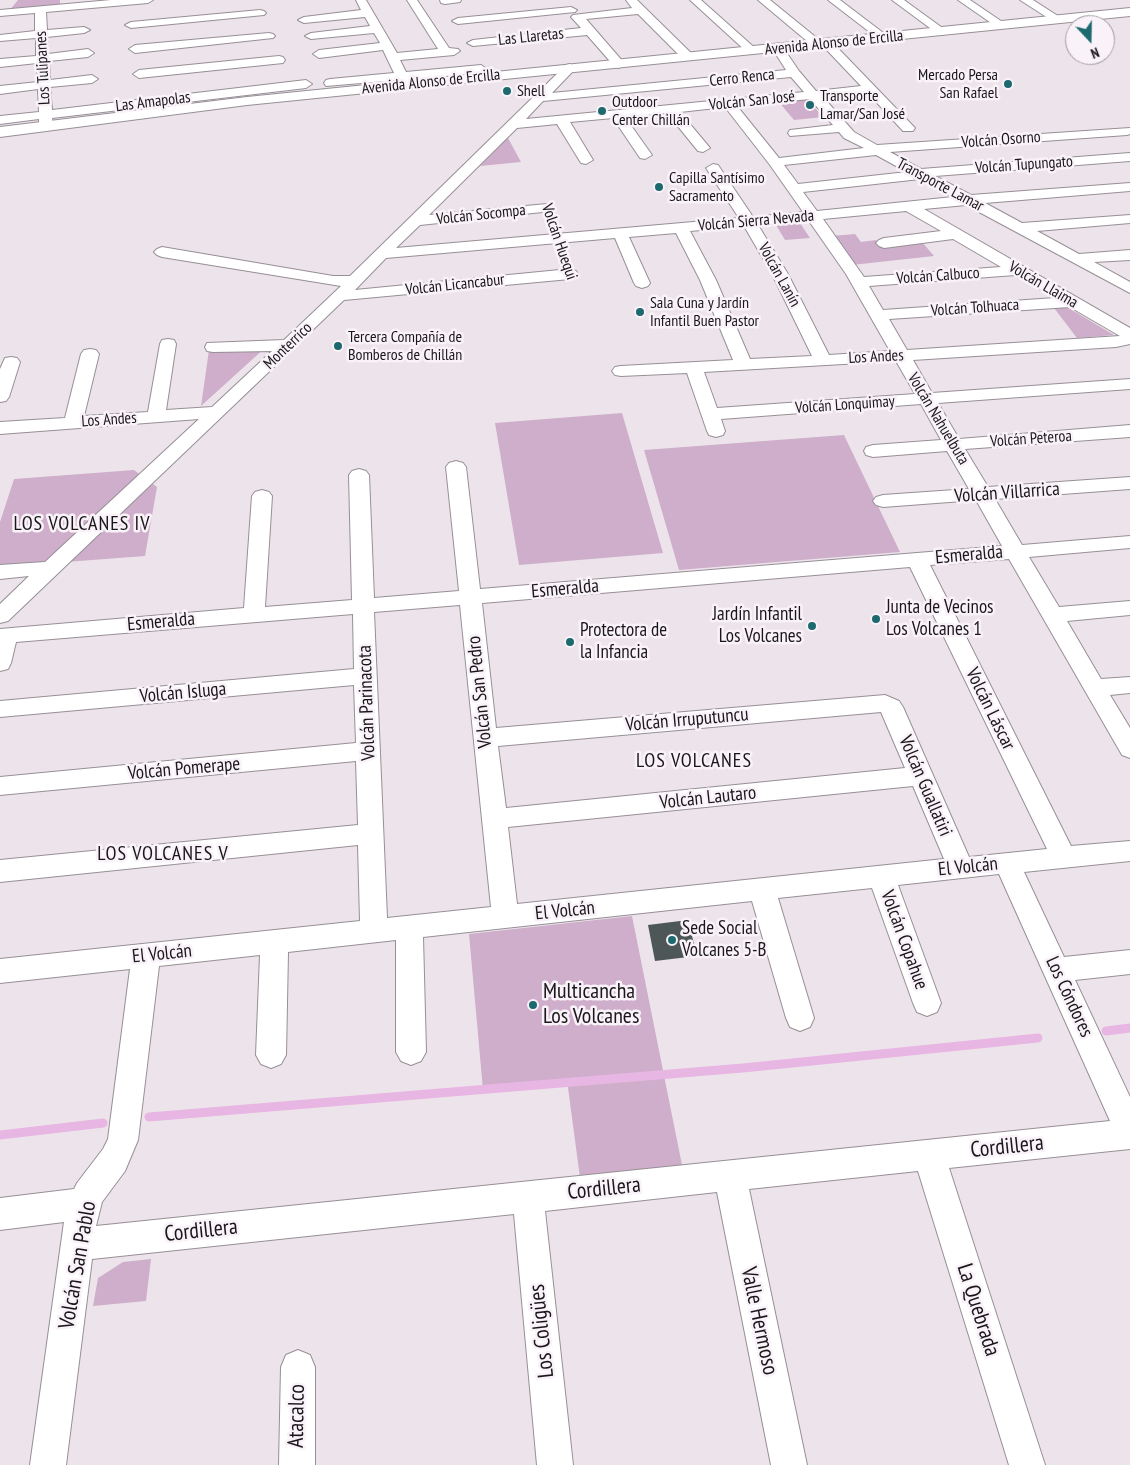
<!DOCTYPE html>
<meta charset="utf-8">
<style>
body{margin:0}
#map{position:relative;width:1130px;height:1465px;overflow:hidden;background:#ede4eb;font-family:"PT Sans Narrow",sans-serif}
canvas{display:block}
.north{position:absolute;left:1065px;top:15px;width:50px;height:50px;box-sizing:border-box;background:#faf2f9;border:1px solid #a09aa0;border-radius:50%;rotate:159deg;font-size:14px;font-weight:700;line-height:20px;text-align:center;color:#1a171a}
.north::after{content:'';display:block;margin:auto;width:18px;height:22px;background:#1c696e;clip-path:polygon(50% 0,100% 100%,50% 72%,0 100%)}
</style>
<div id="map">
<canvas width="1130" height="1465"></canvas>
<div class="north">N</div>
</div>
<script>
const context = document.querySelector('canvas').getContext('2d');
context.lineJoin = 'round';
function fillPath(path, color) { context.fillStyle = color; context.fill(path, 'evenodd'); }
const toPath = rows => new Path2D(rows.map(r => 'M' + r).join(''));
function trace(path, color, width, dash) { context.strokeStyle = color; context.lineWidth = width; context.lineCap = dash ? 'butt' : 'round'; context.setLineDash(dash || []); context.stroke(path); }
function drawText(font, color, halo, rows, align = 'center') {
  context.font = font + ' "PT Sans Narrow",sans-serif'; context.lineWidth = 5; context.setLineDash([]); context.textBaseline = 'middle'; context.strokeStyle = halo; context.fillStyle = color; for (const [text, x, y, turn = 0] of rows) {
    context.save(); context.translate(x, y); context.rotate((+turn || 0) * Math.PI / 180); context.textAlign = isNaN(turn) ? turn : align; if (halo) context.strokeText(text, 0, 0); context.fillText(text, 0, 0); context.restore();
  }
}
fillPath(toPath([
 [18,0,60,0,60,6,9,11],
 [807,99,823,117,794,120,778,101],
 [508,138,521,162,480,166],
 [800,223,810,238,785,240,776,225],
 [855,234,861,242,876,240,880,246,922,242,934,256,852,265,831,236],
 [1067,307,1114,335,1077,338,1054,308],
 [266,347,201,406,209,350],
 [622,413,663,553,519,565,495,423],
 [844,435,900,552,679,570,644,450],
 [134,470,157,487,145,556,0,567,0,522,14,479],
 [632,916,682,1165,580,1178,567,1080,483,1090,469,934],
 [151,1259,146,1301,93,1306,98,1278,123,1262]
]), '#ceaeca');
trace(toPath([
 [1106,1031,1130,1028],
 [149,1117,743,1068,1038,1038],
 [0,1135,103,1123]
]), '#e8b6e3', 9);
fillPath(toPath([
 [688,920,697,956,655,961,648,925]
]), '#4d5758');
const minor = toPath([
 [111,0,153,0,148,3,46,12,47,30,84,27,90,30,84,33,47,37,48,54,88,49,94,53,88,57,49,61,50,80,92,75,98,79,92,83,50,87,52,110,306,80,312,84,306,88,52,118,53,126,46,130,39,126,39,119,0,124,0,116,39,112,38,89,0,94,0,86,38,82,37,63,0,67,0,59,36,56,36,38,0,41,0,35,35,31,35,13,0,16,0,10,111,0],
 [356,0,366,0,397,53,438,49,407,0,417,0,449,48,458,49,460,51,454,55,400,60,406,72,481,65,487,69,481,73,409,79,411,85,405,89,401,88,397,80,326,86,324,83,326,80,330,79,394,73,383,50,319,58,313,54,319,50,380,43,374,33,311,39,305,36,311,33,370,26,365,17,304,23,298,20,304,17,361,10,356,0],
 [440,0,461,0,460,2,445,4,441,3,440,0],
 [626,0,637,0,692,54,694,57,692,60,684,60,638,14,586,19,625,64,619,68,615,67,587,35,473,46,467,43,473,40,581,28,571,17,573,15,632,8,626,0],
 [690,0,701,0,756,49,758,51,756,53,748,53,690,0],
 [758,0,770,0,823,43,828,41,832,42,915,128,913,131,903,131,868,93,823,97,854,132,877,145,1130,128,1130,134,1127,135,890,152,921,169,1130,153,1130,161,935,176,971,195,1130,183,1130,191,985,203,1022,223,1130,215,1130,223,1037,231,1079,254,1130,250,1130,260,1094,262,1130,282,1130,293,966,205,924,209,1130,328,1130,344,1116,347,913,360,932,393,1130,379,1130,389,938,403,959,439,1130,425,1130,437,965,449,988,487,1130,477,1130,489,995,499,1022,545,1130,536,1130,548,1029,557,1059,607,1130,601,1130,615,1067,621,1101,679,1130,677,1130,693,1110,695,1130,728,1130,758,1122,755,1009,559,930,565,1071,846,1130,841,1130,861,1024,872,1064,957,1130,950,1130,974,1075,980,1130,1097,1130,1149,949,1168,1045,1465,1009,1465,918,1171,749,1189,807,1465,771,1465,717,1192,545,1211,573,1465,537,1465,514,1214,92,1259,66,1465,30,1465,64,1222,0,1230,0,1198,74,1189,77,1183,103,1149,108,1139,130,969,0,983,0,959,360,921,358,845,0,882,0,860,358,825,356,761,0,795,0,777,356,743,354,685,0,717,0,701,354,669,353,614,16,642,11,663,8,669,0,671,0,629,244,608,252,496,255,492,262,490,269,492,272,496,265,607,352,600,349,475,352,471,359,469,366,471,369,475,374,598,459,591,446,467,449,463,456,461,463,463,466,467,480,589,1002,546,976,500,883,507,876,505,873,501,876,497,883,495,969,489,947,451,873,457,866,455,864,451,866,447,873,445,941,440,921,404,721,419,725,431,723,435,716,437,709,435,707,431,687,373,621,376,615,375,612,371,615,367,621,366,733,360,700,280,676,233,629,237,650,283,648,286,642,288,636,286,634,283,615,238,386,258,355,290,570,269,576,271,578,274,576,277,570,279,344,300,8,621,0,623,0,604,29,576,0,579,0,565,45,562,199,419,0,434,0,422,65,418,81,354,84,350,90,349,96,350,99,354,84,416,148,412,160,344,162,340,168,339,174,340,176,344,166,410,212,407,272,351,213,352,207,351,205,347,207,343,284,340,341,286,162,257,157,255,154,252,157,249,162,247,333,276,350,276,566,65,570,64,576,68,552,93,786,70,772,48,778,44,782,46,799,71,816,91,861,86,823,46,818,48,814,47,758,0],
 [791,77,804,92,526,119,543,101,791,77],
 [810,99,833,125,790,130,788,133,790,136,839,132,844,138,864,148,779,158,737,106,810,99],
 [725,107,770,165,803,212,753,217,718,165,713,164,706,168,739,218,396,248,420,225,552,211,554,208,552,205,547,204,429,215,517,128,557,124,581,163,586,164,593,160,570,122,613,118,640,158,645,159,652,155,625,117,667,113,698,151,703,152,710,148,680,112,725,107],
 [876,155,907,172,798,184,784,165,876,155],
 [920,179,953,197,817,211,803,192,920,179],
 [906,211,941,231,884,238,879,240,876,243,879,246,884,248,953,239,1001,267,864,277,823,219,906,211],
 [809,221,846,274,890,351,829,355,788,274,758,225,809,221],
 [744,226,772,274,812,356,750,359,716,280,690,231,744,226],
 [1015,275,1055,298,883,310,869,286,1015,275],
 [1070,307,1120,336,907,350,889,319,1070,307],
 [896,361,915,394,717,408,704,372,896,361],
 [910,567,1047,849,969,857,903,707,899,701,885,695,496,728,482,603,910,567],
 [460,605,491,907,387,918,374,612,460,605],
 [881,712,905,768,506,808,498,746,881,712],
 [913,786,944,859,517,904,508,827,913,786],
 [999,874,1110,1121,96,1226,102,1202,125,1171,138,1140,159,966,260,955,256,1055,261,1064,271,1068,281,1064,286,1055,288,952,396,940,396,1052,401,1061,411,1065,421,1061,426,1052,423,937,752,901,786,1018,790,1027,800,1031,810,1027,814,1018,778,898,872,888,913,1003,917,1012,927,1016,937,1012,941,1003,898,885,999,874],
 [828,0,840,0,890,38,888,40,880,40,828,0],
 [892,0,904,0,948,32,942,35,938,34,892,0],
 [958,0,970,0,1004,23,1002,25,994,25,958,0],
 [1020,0,1033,0,1058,16,1052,19,1048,18,1020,0],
 [571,7,577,10,575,12,458,24,452,21,458,18,571,7],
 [260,10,264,11,266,13,264,15,131,28,125,25,131,22,260,10],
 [269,33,273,34,275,36,273,38,135,53,129,49,135,45,269,33],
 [279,56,283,57,285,60,283,63,139,78,133,74,139,70,279,56],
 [11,357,17,358,20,362,9,397,6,401,0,402,0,369,5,358,11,357],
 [298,1350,310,1355,315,1367,315,1465,279,1465,281,1367,286,1355,298,1350]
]);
const major = toPath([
 [1130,8,1130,16,247,105,0,137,0,127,247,97,1130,8]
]);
trace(minor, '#978f96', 2);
trace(major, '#978f96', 2);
fillPath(minor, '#fff');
fillPath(major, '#fff');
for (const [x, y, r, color] of [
 [1008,84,5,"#1c696e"],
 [507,91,5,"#1c696e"],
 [810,105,5,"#1c696e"],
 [602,111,5,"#1c696e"],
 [659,187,5,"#1c696e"],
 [640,312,5,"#1c696e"],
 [338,346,5,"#1c696e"],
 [876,619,5,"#1c696e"],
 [812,626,5,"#1c696e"],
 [570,642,5,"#1c696e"],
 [672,940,5,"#1c696e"],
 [533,1005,5,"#1c696e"]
]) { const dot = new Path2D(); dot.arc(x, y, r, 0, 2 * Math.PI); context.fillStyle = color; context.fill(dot); trace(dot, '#faf2f9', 2); }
drawText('16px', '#1a171a', '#faf2f9', [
 ["Las Llaretas",531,37,-6],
 ["Avenida Alonso de Ercilla",834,43,-6],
 ["Los Tulipanes",43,68,-93],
 ["Cerro Renca",742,78,-6],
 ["Avenida Alonso de Ercilla",431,82,-6],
 ["Volcán San José",752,101,-6],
 ["Las Amapolas",153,102,-7],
 ["Volcán Osorno",1001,140,-4],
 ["Volcán Tupungato",1024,165,-4],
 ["Transporte Lamar",940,185,28],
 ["Volcán Socompa",481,215,-6],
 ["Volcán Sierra Nevada",756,221,-5],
 ["Volcán Huequi",559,242,71],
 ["Volcán Lanín",779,275,61],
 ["Volcán Calbuco",938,276,-4],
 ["Volcán Licancabur",455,285,-6],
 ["Volcán Llaima",1043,285,30],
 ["Volcán Tolhuaca",975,308,-4],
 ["Monterrico",288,346,-44],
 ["Los Andes",876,357,-3],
 ["Volcán Lonquimay",845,405,-4],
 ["Volcán Nahuelbuta",938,419,59],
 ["Los Andes",109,420,-4],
 ["Volcán Peteroa",1031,439,-4]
]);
drawText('16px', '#1a171a', '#faf2f9', [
 ["Mercado Persa",998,75,"right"],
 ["San Rafael",998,93,"right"],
 ["Shell",517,91],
 ["Transporte",820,96],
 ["Lamar/San José",820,114],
 ["Outdoor",612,102],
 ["Center Chillán",612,120],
 ["Capilla Santísimo",669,178],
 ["Sacramento",669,196],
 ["Sala Cuna y Jardín",650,303],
 ["Infantil Buen Pastor",650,321],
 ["Tercera Compañía de",348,337],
 ["Bomberos de Chillán",348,355]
], 'left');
drawText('19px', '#1a171a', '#faf2f9', [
 ["Volcán Villarrica",1007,493,-4],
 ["Esmeralda",969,555,-5],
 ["Esmeralda",565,589,-5],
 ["Esmeralda",161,622,-5],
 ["Volcán San Pedro",480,692,-96],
 ["Volcán Isluga",183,693,-5],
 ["Volcán Parinacota",367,703,-92],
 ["Volcán Láscar",990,709,64],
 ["Volcán Irruputuncu",687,720,-5],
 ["Volcán Pomerape",184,769,-5],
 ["Volcán Guallatiri",925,786,67],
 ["Volcán Lautaro",708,798,-6],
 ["El Volcán",968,867,-6],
 ["El Volcán",565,911,-6],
 ["Volcán Copahue",904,940,70],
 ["El Volcán",162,954,-6],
 ["Los Cóndores",1069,997,65]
]);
drawText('19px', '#1a171a', '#faf2f9', [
 ["Junta de Vecinos",886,608],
 ["Los Volcanes 1",886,630],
 ["Jardín Infantil",802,615,"right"],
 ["Los Volcanes",802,637,"right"],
 ["Protectora de",580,631],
 ["la Infancia",580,653],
 ["Sede Social",682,929],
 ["Volcanes 5-B",682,951]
], 'left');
context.letterSpacing = '1px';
drawText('20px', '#1a171a', '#faf2f9', [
 ["LOS VOLCANES IV",82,524],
 ["LOS VOLCANES",694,761],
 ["LOS VOLCANES V",163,854]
]);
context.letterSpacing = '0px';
drawText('22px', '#1a171a', '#faf2f9', [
 ["Multicancha",543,992],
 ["Los Volcanes",543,1017]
], 'left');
drawText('22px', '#1a171a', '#faf2f9', [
 ["Cordillera",1007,1147,-6],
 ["Cordillera",604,1189,-6],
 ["Cordillera",201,1231,-6],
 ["Volcán San Pablo",78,1265,-80],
 ["La Quebrada",978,1310,72],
 ["Valle Hermoso",759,1321,78],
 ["Los Coligües",542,1331,-96],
 ["Atacalco",297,1416,-89]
]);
</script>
